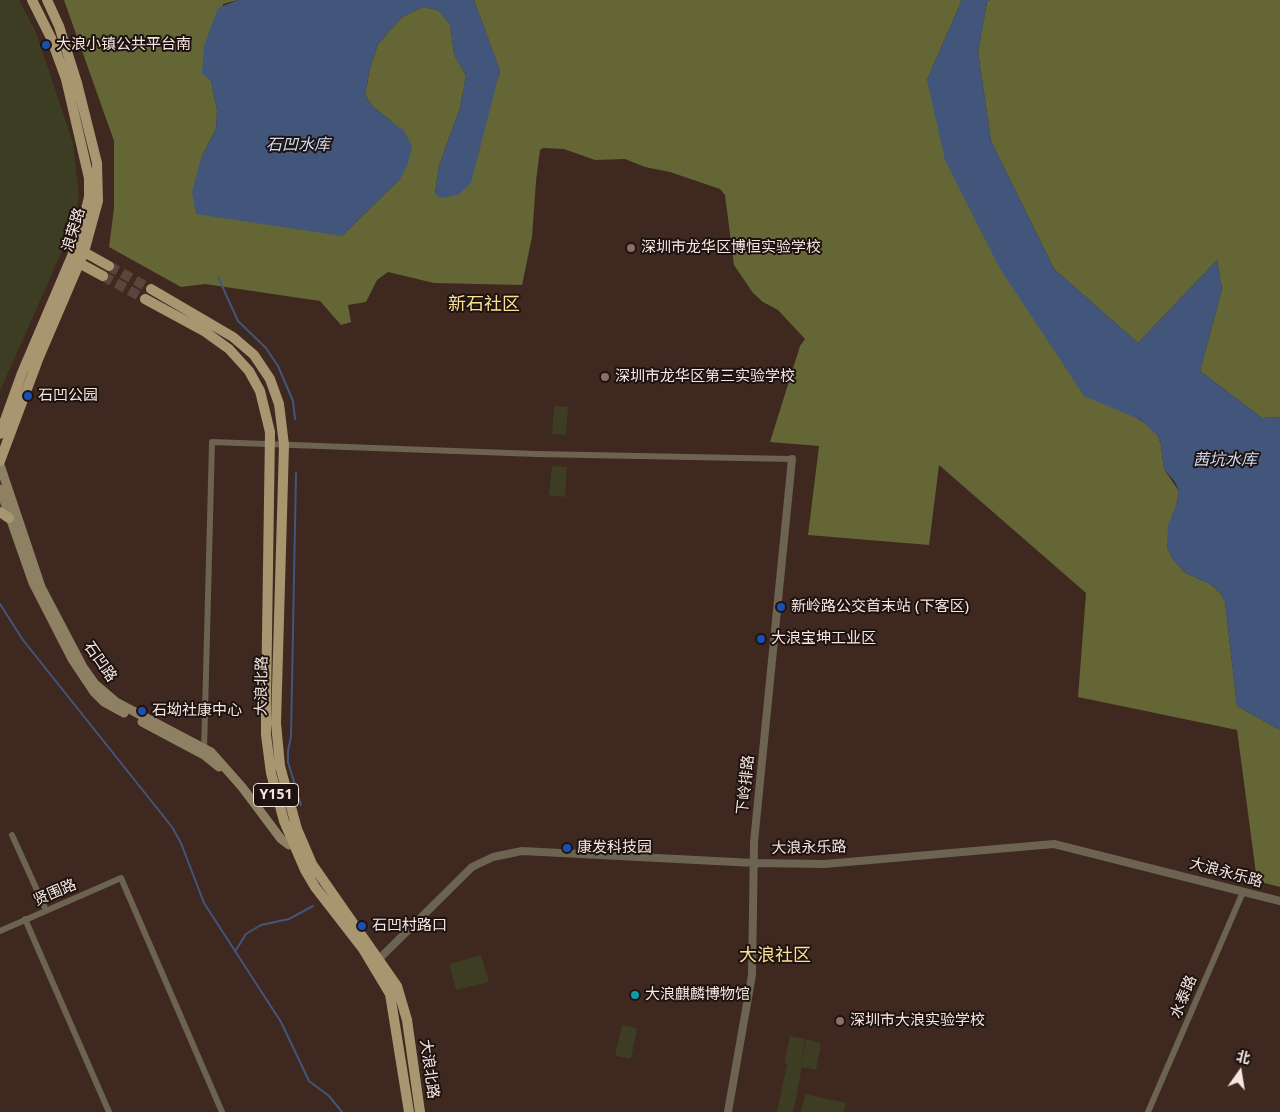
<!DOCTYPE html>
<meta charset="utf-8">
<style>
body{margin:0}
#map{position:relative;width:1280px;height:1112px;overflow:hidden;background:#3e281f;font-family:"Noto Sans","Noto Sans SC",sans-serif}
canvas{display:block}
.north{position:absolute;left:1215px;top:1047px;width:50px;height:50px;-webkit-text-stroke:4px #1e1310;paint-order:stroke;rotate:13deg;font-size:14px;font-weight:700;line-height:20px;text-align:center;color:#f6e6e1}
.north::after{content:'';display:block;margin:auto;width:18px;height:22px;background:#f6e6e1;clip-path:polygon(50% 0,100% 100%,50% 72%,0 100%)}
</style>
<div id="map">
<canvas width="1280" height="1112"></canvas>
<div class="north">北</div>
</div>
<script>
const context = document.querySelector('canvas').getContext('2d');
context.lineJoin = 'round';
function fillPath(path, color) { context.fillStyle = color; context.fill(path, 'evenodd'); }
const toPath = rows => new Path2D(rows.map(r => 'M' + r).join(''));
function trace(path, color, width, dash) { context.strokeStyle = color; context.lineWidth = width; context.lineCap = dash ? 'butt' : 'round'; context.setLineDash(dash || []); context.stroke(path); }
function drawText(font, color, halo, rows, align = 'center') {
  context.font = font + ' "Noto Sans","Noto Sans SC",sans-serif'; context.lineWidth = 4; context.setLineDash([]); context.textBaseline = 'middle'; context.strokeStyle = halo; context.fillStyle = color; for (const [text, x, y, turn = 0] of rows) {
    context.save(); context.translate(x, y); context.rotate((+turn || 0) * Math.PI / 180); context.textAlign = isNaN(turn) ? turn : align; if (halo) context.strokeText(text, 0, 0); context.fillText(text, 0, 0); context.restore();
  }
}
fillPath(toPath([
 [0,0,19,0,36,32,73,143,79,195,74,219,59,258,0,391],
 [554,406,568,407,566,435,552,434],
 [552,466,567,467,565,497,549,495],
 [481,955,489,982,456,990,449,964],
 [622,1025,637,1028,631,1059,615,1056],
 [790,1036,805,1039,800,1067,806,1039,821,1043,816,1070,802,1067,793,1112,777,1112,787,1064,784,1063],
 [805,1094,846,1103,844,1112,801,1112]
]), '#3c3d23');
fillPath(toPath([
 [64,0,238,0,223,4,211,81,217,110,216,129,201,158,342,236,400,179,390,120,373,107,365,95,370,68,378,44,402,17,423,7,438,10,450,24,454,54,466,76,460,108,439,166,435,193,493,93,500,71,474,0,962,0,927,80,1132,415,1151,427,1158,436,1161,445,1164,469,1179,491,1176,507,1172,516,1167,547,1172,558,1184,572,1212,585,1220,593,1225,602,1237,706,1280,730,1280,887,1257,881,1237,730,1078,697,1086,593,939,465,929,545,808,535,819,446,770,442,800,346,805,339,778,310,763,302,753,293,734,265,725,195,720,189,670,172,645,167,625,159,595,160,564,149,543,148,540,150,536,181,532,237,522,285,434,283,388,272,377,280,366,302,348,305,351,322,341,325,320,301,205,284,181,287,109,247,114,208,114,141],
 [990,0,1280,0,1280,417,1262,418,1200,371,1222,289,1217,260,1138,343,1054,269,991,141,978,52,987,2]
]), '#646636');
fillPath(toPath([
 [238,0,474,0,500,70,471,183,458,195,441,198,435,194,439,166,460,108,466,76,454,54,450,24,438,10,423,7,402,17,378,44,370,68,365,95,373,107,404,131,412,146,408,164,400,179,342,236,196,214,192,192,201,158,216,129,217,110,211,81,202,73,204,46,218,8],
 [962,0,990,0,987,2,978,52,991,141,1054,269,1138,343,1217,260,1222,289,1200,371,1262,418,1280,417,1280,730,1237,706,1225,602,1220,593,1212,585,1184,572,1172,558,1167,547,1168,525,1176,507,1179,491,1175,482,1164,469,1161,445,1158,436,1141,420,1084,396,999,267,945,160,927,80]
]), '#42567c');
trace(toPath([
 [218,277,238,321,266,348,278,366,293,401,295,419],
 [296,473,291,736,288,751,288,762,301,805],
 [0,604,23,640,172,827,181,843,204,903,281,1022,309,1081,329,1096,342,1112],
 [236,950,246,934,261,925,289,919,313,906]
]), '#42567c', 2);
trace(toPath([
 [109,266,151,289],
 [103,276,145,299]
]), '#5a443c', 10, [10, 5]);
trace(toPath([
 [204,751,212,442,536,454,792,459],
 [12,835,46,910],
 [25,919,109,1112],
 [0,931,121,878,222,1112],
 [1148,1112,1243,892]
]), '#6c6350', 6);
trace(toPath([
 [375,963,472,867,493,857,522,851,754,863,825,864,1054,844,1280,901],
 [728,1112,752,975,754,842,792,459]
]), '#6c6350', 8);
trace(toPath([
 [0,465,41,587,83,667,95,684,116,702,211,752,242,787,281,839,289,845,293,844],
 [0,489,33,583,72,659,94,692,104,702,124,713],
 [142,722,204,755,219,767]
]), '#8e8062', 9);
trace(toPath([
 [103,276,79,263,74,251,84,252,109,266],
 [151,289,233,337,254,355,270,379,279,404,284,445,276,723,280,766,297,829,312,864,397,986,407,1020,420,1112],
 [145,299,204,331,229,349,249,371,260,391,270,432,266,703,266,735,271,773,284,821,305,870,315,887,363,949,390,994,409,1112],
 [0,434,22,373,78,242,89,197,89,178,66,79,51,38,32,0],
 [0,461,39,357,84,252,98,201,97,163,77,83,59,26,47,0],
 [0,512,9,518]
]), '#a89670', 10);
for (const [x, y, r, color] of [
 [46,45,5,"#1a4fb4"],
 [631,248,5,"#8d6e63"],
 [605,377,5,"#8d6e63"],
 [28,396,5,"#1a4fb4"],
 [781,607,5,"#1a4fb4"],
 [761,639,5,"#1a4fb4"],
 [142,711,5,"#1a4fb4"],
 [567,848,5,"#1a4fb4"],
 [362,926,5,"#1a4fb4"],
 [635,995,5,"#0f9aa8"],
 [840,1021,5,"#8d6e63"]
]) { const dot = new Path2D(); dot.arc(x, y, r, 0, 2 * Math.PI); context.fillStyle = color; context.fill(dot); trace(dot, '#1e1310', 2); }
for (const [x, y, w] of [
 [276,795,45]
]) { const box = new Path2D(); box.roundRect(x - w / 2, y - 11.5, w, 23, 4); context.fillStyle = '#1e1310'; context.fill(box); trace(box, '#f6e6e1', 1); }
drawText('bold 14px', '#f6e6e1', null, [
 ["Y151",276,795]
]);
drawText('15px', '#f6e6e1', '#1e1310', [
 ["大浪小镇公共平台南",56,45],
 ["深圳市龙华区博恒实验学校",641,248],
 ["深圳市龙华区第三实验学校",615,377],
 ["石凹公园",38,396],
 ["新岭路公交首末站 (下客区)",791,607],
 ["大浪宝坤工业区",771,639],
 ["石坳社康中心",152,711],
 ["康发科技园",577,848],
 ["石凹村路口",372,926],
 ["大浪麒麟博物馆",645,995],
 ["深圳市大浪实验学校",850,1021]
], 'left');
drawText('15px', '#f6e6e1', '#1e1310', [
 ["浪荣路",74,230,-73],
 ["石凹路",100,662,55],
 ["大浪北路",262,686,-89],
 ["下岭排路",746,785,-84],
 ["大浪永乐路",809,848,-1],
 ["大浪永乐路",1226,873,15],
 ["贤围路",55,893,-23],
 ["水泰路",1184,997,-67],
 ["大浪北路",429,1069,82]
]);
drawText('italic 16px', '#ceddf7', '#1e1310', [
 ["石凹水库",298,145],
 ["茜坑水库",1225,460]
]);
drawText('18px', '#fbdf93', '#1e1310', [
 ["新石社区",484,305],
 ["大浪社区",775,956]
]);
</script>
